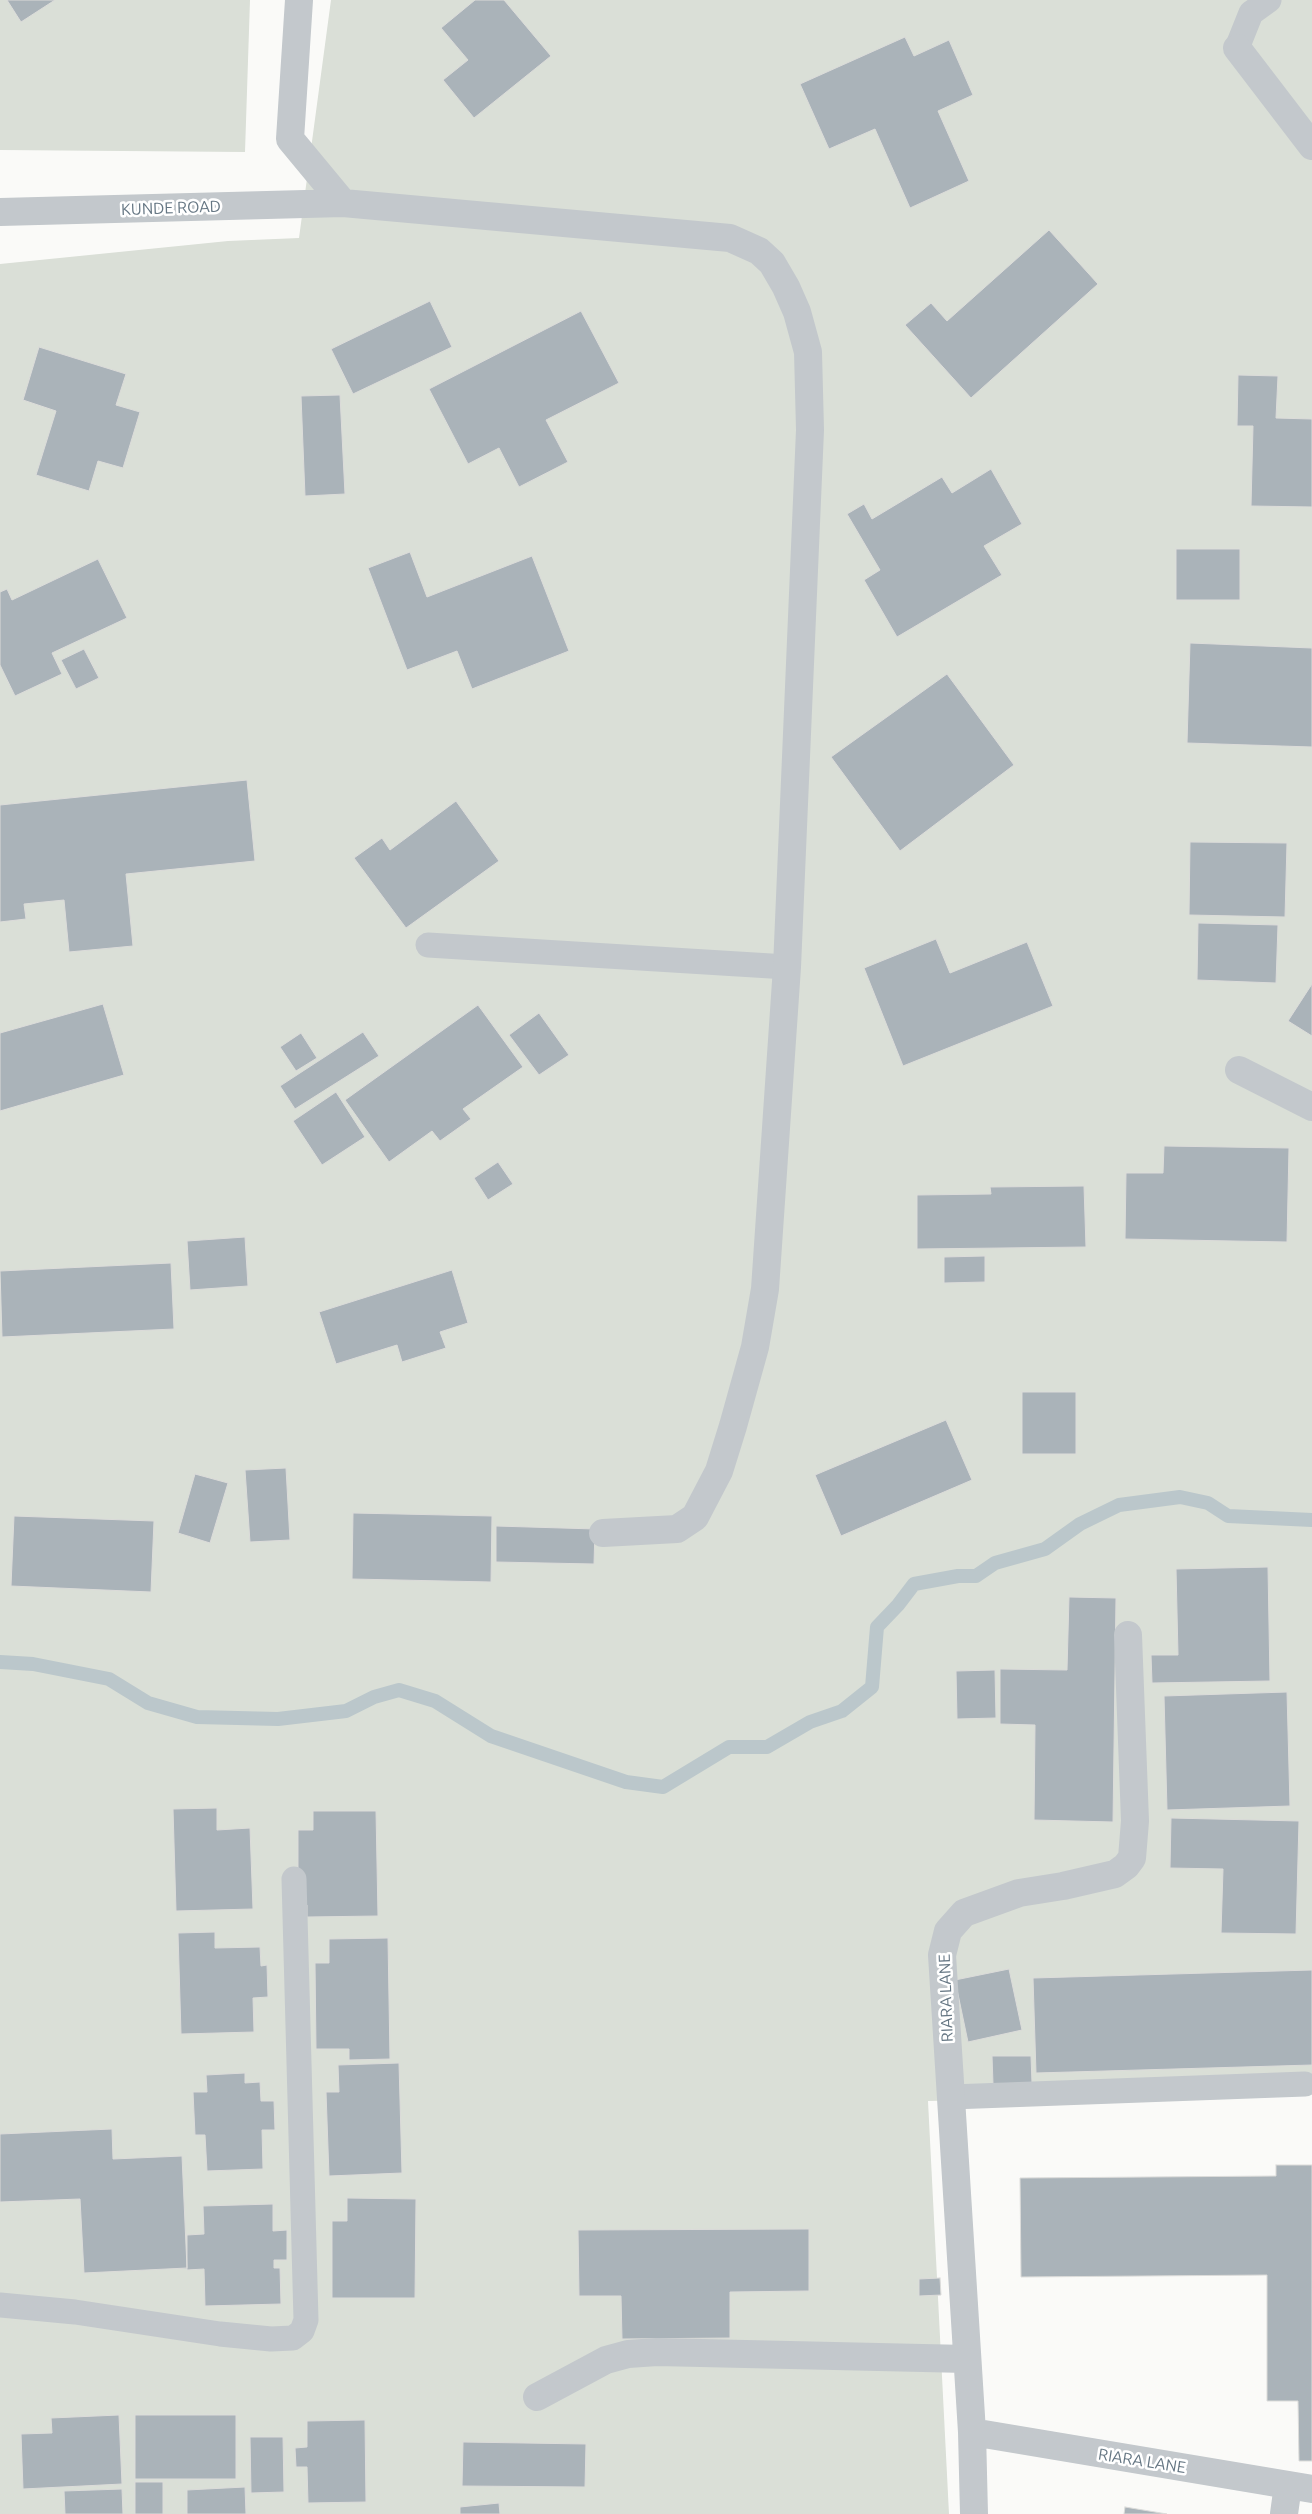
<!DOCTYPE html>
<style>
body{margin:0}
canvas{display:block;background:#fafaf8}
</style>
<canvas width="1312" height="2514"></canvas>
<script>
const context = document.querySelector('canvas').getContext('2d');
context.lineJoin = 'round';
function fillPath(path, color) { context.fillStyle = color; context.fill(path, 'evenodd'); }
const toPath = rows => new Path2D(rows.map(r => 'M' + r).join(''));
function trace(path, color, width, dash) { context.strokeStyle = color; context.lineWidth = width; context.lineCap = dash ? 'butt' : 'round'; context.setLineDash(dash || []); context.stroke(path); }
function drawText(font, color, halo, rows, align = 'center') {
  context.font = font + ' Ubuntu,sans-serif'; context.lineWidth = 5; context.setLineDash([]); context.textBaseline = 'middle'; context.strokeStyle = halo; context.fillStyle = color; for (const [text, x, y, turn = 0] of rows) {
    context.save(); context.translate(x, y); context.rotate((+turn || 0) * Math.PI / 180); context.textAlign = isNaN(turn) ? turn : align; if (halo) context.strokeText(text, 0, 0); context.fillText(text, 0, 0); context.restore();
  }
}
fillPath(toPath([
 [0,0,250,0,245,152,0,150],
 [331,0,1312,0,1312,2091,928,2101,949,2514,0,2514,0,264,228,241,299,238]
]), '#dadfd7');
trace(toPath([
 [0,1662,33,1664,109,1679,148,1703,197,1717,278,1719,346,1711,374,1697,399,1690,435,1701,491,1736,626,1782,663,1787,729,1747,767,1747,810,1722,842,1711,872,1687,877,1627,898,1605,914,1584,958,1576,976,1576,995,1563,1045,1549,1080,1524,1119,1505,1180,1497,1208,1503,1228,1516,1312,1520]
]), '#bbc7cb', 14);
const building = toPath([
 [7,0,55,0,21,22,7,0],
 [475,0,504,0,551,56,474,118,443,80,468,60,441,28,475,0],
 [905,37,914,56,949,40,973,95,938,111,969,181,910,208,875,129,829,149,800,84,905,37],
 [1049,230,1098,284,971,398,905,325,931,303,947,321,1049,230],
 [430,301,452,347,353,394,331,349,430,301],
 [581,311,619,383,546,420,568,462,519,487,499,448,468,464,429,389,581,311],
 [39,347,126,374,116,405,140,412,123,468,98,461,89,491,36,475,56,411,23,400,39,347],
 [1238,375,1278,376,1276,418,1312,419,1312,507,1251,506,1253,426,1237,426,1238,375],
 [340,395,345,494,305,496,301,396,340,395],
 [991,469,1022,524,984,546,1002,575,897,637,864,580,880,570,847,514,864,504,872,519,942,477,952,493,991,469],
 [1176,549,1240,549,1240,600,1176,600,1176,549],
 [410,552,427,597,532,556,569,651,472,689,457,651,407,670,368,568,410,552],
 [98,559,127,618,52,653,62,674,15,696,0,665,0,592,7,589,12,600,98,559],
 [1190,643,1312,648,1312,747,1187,743,1190,643],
 [84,649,99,678,76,689,61,660,84,649],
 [947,674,1014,765,900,851,831,757,947,674],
 [247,780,255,861,126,874,133,946,69,952,64,900,24,904,26,919,0,922,0,805,247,780],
 [456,801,499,861,406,928,354,858,382,838,390,850,456,801],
 [1190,842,1287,843,1285,917,1189,915,1190,842],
 [1198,923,1278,925,1276,983,1197,980,1198,923],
 [936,939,950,973,1027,942,1053,1006,903,1066,864,968,936,939],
 [1312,984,1312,1036,1288,1021,1312,984],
 [103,1004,124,1075,0,1111,0,1033,103,1004],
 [478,1005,523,1067,463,1109,471,1119,440,1141,432,1131,389,1162,345,1100,478,1005],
 [539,1013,569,1055,539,1075,509,1035,539,1013],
 [363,1032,379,1056,295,1109,280,1086,363,1032],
 [301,1033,317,1058,296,1071,280,1047,301,1033],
 [336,1092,365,1137,322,1165,293,1121,336,1092],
 [1164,1146,1289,1148,1287,1242,1125,1239,1126,1173,1163,1173,1164,1146],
 [498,1162,513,1184,488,1200,474,1178,498,1162],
 [1084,1186,1086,1247,917,1249,917,1195,991,1194,990,1187,1084,1186],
 [245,1237,248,1286,190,1290,187,1241,245,1237],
 [985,1256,985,1282,944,1283,944,1257,985,1256],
 [171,1263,174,1329,2,1337,0,1271,171,1263],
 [452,1270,468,1323,440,1332,446,1348,402,1362,397,1345,336,1364,319,1312,452,1270],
 [1022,1392,1076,1392,1076,1454,1022,1454,1022,1392],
 [946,1420,972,1480,841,1536,815,1475,946,1420],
 [286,1468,290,1540,250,1542,245,1470,286,1468],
 [195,1474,228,1483,210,1543,178,1533,195,1474],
 [353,1513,492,1516,491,1582,352,1579,353,1513],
 [14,1516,154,1521,151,1592,11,1586,14,1516],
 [496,1526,595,1529,594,1564,496,1562,496,1526],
 [1268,1567,1270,1681,1152,1683,1151,1655,1178,1655,1176,1569,1268,1567],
 [1069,1597,1116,1598,1113,1822,1034,1820,1035,1725,1000,1724,1000,1669,1067,1670,1069,1597],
 [995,1670,996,1718,957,1719,956,1671,995,1670],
 [1287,1692,1290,1806,1167,1810,1164,1696,1287,1692],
 [217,1808,217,1830,250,1828,253,1909,176,1911,173,1809,217,1808],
 [313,1811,376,1811,378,1916,307,1917,307,1905,298,1905,298,1830,313,1830,313,1811],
 [1171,1818,1299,1821,1296,1934,1221,1933,1223,1869,1170,1868,1171,1818],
 [215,1932,215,1948,260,1947,261,1966,267,1965,268,1997,253,1998,254,2032,181,2034,178,1933,215,1932],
 [388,1938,390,2059,349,2060,349,2049,316,2049,315,1963,329,1963,329,1939,388,1938],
 [1009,1969,1022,2030,968,2042,955,1980,1009,1969],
 [1312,1970,1312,2065,1036,2073,1033,1978,1312,1970],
 [992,2056,1031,2056,1032,2083,993,2084,992,2056],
 [399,2063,402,2173,329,2176,326,2092,339,2092,338,2065,399,2063],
 [245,2073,245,2083,260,2082,261,2101,274,2101,275,2130,262,2130,263,2169,207,2171,205,2135,195,2135,193,2092,207,2092,206,2075,245,2073],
 [112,2129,113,2159,182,2156,187,2268,84,2273,80,2199,0,2202,0,2134,112,2129],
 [1276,2165,1312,2165,1312,2461,1299,2461,1298,2401,1267,2401,1267,2275,1021,2277,1020,2178,1276,2176,1276,2165],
 [347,2198,416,2199,415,2298,332,2298,332,2221,347,2221,347,2198],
 [273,2204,273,2231,287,2230,287,2260,274,2260,274,2268,280,2268,281,2304,205,2306,204,2269,187,2270,187,2235,204,2234,203,2206,273,2204],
 [809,2229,809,2291,730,2292,730,2338,622,2339,621,2296,579,2296,578,2230,809,2229],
 [940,2278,941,2295,919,2296,919,2279,940,2278],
 [119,2415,122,2484,23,2489,21,2434,52,2433,51,2418,119,2415],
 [135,2415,236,2415,236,2479,135,2479,135,2415],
 [365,2420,366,2502,308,2503,307,2467,296,2467,295,2448,307,2447,307,2421,365,2420],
 [250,2437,283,2437,284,2492,251,2493,250,2437],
 [463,2442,586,2444,585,2487,462,2486,463,2442],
 [135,2482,163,2482,163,2514,135,2514,135,2482],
 [245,2487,246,2514,187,2514,187,2490,245,2487],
 [122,2489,123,2514,65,2514,64,2491,122,2489],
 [499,2503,500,2514,460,2514,460,2507,499,2503],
 [1125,2507,1167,2514,1124,2514,1125,2507]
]);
fillPath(building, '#aab3b9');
trace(building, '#dcdcda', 1);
trace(toPath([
 [1237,48,1251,13,1269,0],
 [428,945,787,967],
 [951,2097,1305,2084],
 [0,2305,75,2312,220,2334,271,2339,293,2338,302,2331,306,2320,294,1879]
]), '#c3c8cc', 25);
trace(toPath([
 [299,0,290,139,343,203],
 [1237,48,1312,146],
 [0,212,343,203,730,238,759,251,772,263,786,287,797,312,808,352,810,430,787,967,765,1289,755,1347,733,1426,719,1471,695,1517,677,1529,603,1533],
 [1239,1070,1312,1107],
 [537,2397,606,2360,628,2354,657,2352,967,2359],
 [972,2432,1312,2489],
 [974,2514,972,2432,942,1955,948,1931,964,1913,1019,1893,1063,1886,1115,1874,1126,1866,1132,1858,1135,1821,1128,1635],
 [1284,2514,1288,2485]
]), '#c3c8cc', 28);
drawText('16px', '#657683', '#fff', [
 ["KUNDE ROAD",171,208,-2],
 ["RIARA LANE",946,1998,-92],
 ["RIARA LANE",1142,2461,9]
]);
</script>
